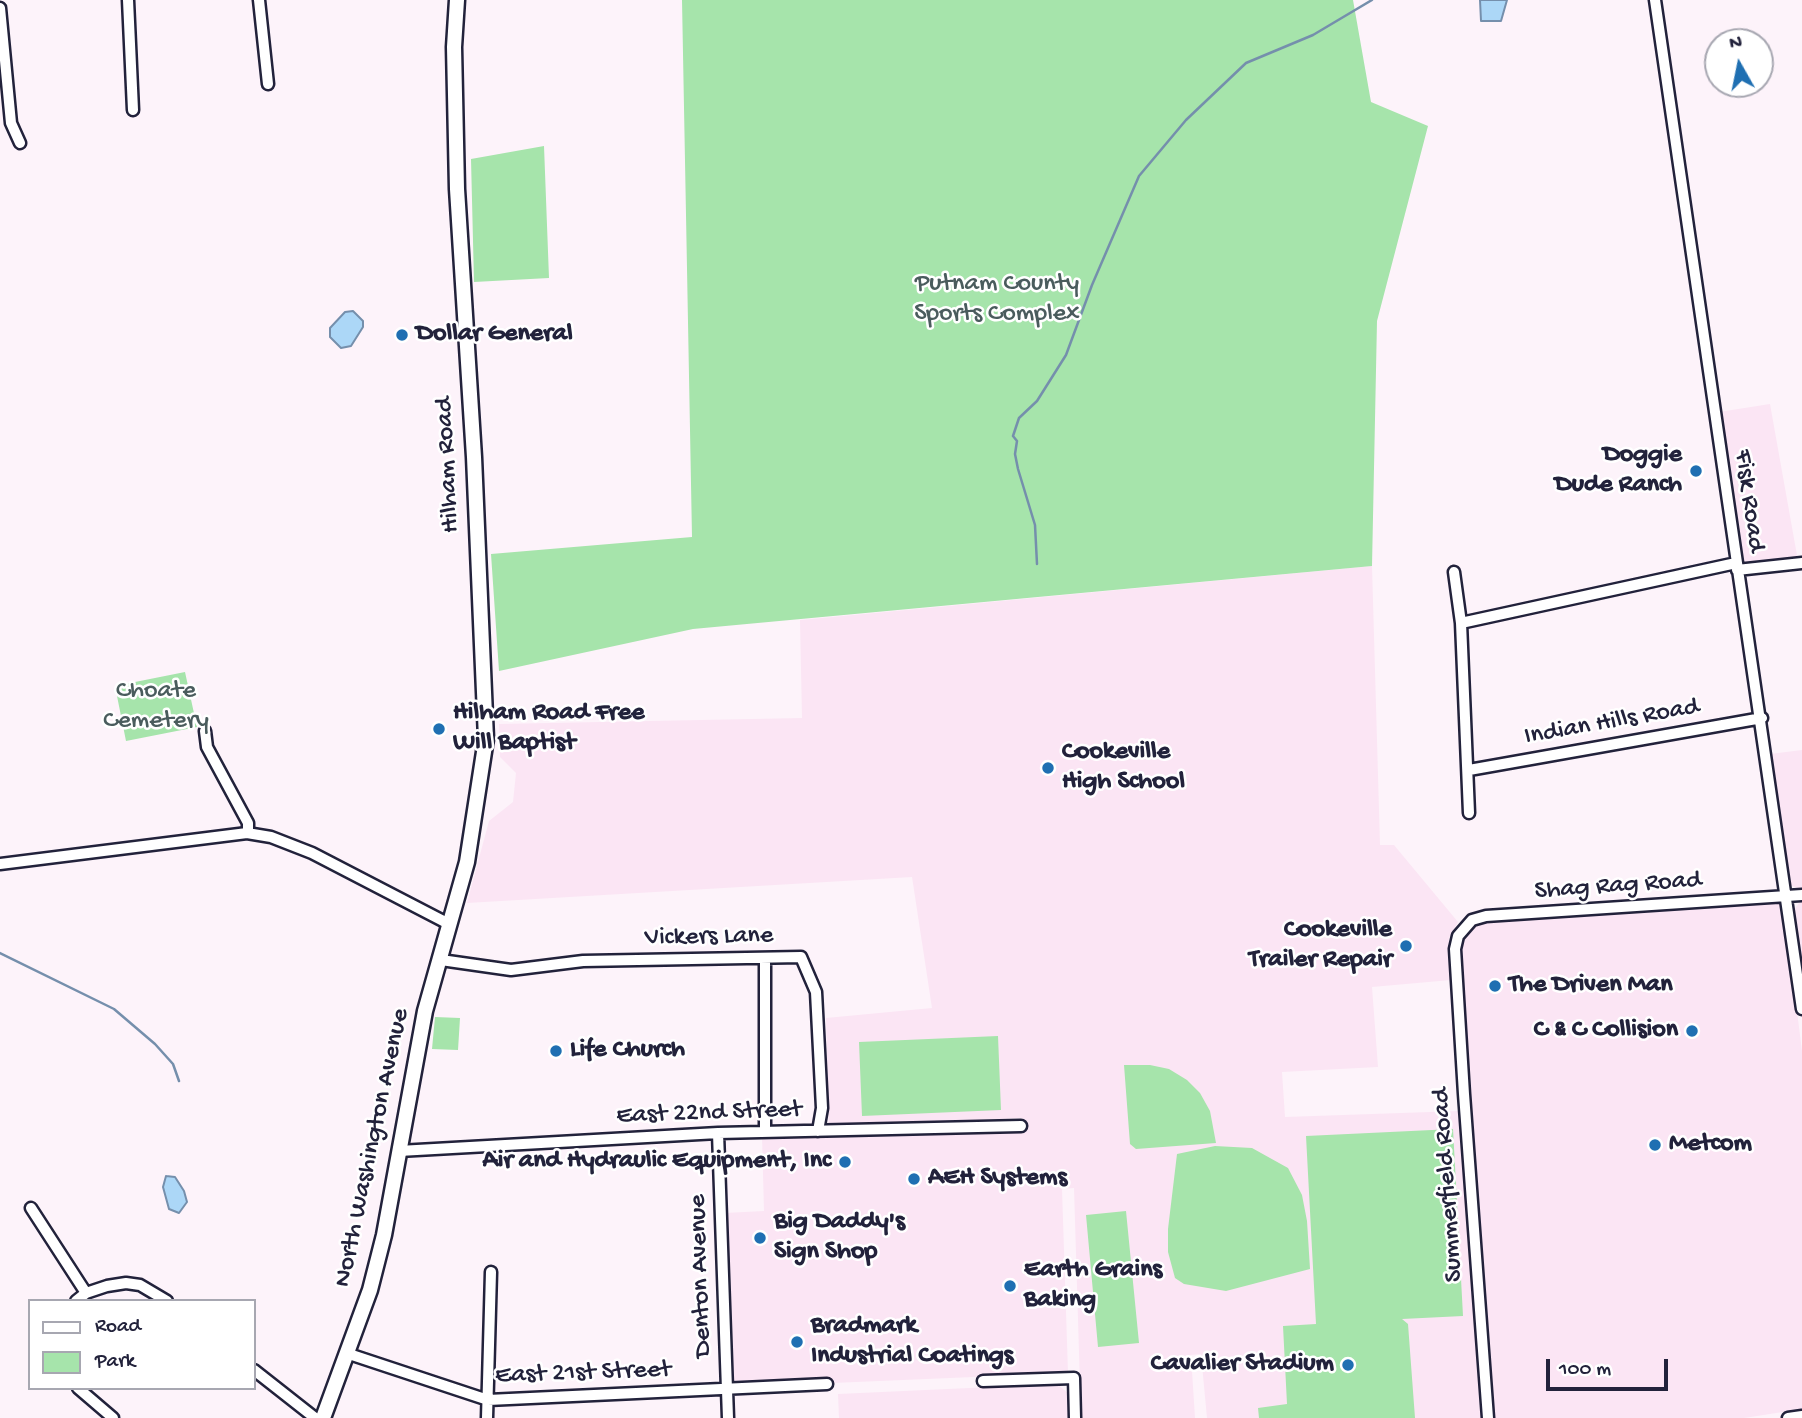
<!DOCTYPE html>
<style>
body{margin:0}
#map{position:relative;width:1802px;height:1418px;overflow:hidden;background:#fdf3fa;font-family:"Gochi Hand",sans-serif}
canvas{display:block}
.legend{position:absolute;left:28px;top:1299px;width:228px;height:91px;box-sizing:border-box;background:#fff;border:2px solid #a7a7b1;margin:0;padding:9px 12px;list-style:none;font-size:21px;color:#22223b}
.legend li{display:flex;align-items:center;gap:14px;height:35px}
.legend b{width:35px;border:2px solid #a7a7b1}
.north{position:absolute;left:1704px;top:28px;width:70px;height:70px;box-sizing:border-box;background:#fff;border:2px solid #a7a7b1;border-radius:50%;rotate:351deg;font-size:19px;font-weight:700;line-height:28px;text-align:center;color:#22223b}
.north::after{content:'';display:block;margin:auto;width:24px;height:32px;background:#1f6fb2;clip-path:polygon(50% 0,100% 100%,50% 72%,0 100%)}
.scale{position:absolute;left:1546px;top:1359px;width:122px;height:32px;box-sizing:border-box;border:4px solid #22223b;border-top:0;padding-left:9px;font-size:21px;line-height:24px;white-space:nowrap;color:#22223b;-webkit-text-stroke:5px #fff;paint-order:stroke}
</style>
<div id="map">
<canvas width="1802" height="1418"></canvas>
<ul class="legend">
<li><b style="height:9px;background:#fff"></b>Road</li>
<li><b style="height:19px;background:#a6e4ab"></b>Park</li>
</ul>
<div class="north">N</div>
<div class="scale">100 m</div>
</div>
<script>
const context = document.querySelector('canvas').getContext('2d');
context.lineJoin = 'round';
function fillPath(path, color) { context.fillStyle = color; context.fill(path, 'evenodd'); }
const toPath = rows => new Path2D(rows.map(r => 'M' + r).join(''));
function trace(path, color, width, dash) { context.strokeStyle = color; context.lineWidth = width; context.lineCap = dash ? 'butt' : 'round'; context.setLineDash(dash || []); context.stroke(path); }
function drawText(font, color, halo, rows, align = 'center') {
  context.font = font + ' "Gochi Hand",sans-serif'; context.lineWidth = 5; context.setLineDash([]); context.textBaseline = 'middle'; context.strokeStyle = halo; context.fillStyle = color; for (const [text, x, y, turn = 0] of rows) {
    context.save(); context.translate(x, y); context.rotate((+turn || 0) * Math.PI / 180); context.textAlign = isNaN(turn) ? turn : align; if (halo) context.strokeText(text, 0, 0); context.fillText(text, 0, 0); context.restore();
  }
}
fillPath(toPath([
 [1770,404,1798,561,1742,564,1719,412],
 [1372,566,1380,845,1394,845,1458,922,1449,938,1451,980,1372,987,1378,1067,1282,1072,1285,1117,1459,1111,1482,1418,1207,1418,1201,1354,1191,1355,1195,1418,1081,1418,1074,1188,1062,1189,1068,1373,738,1387,731,1383,725,1213,764,1211,762,1136,1023,1129,1022,1118,829,1127,826,1018,932,1008,912,877,467,903,489,821,513,802,516,773,500,757,499,724,802,718,800,620],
 [1802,750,1802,890,1790,885,1770,754],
 [1802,899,1802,971,1794,910],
 [1776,901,1784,908,1802,1051,1802,1409,1744,1418,1490,1418,1458,955,1463,939,1471,928,1486,920],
 [1057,1384,1069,1394,1070,1418,839,1418,838,1394]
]), '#fbe5f4');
fillPath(toPath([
 [682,0,1353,0,1371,102,1428,126,1377,321,1372,566,693,629,499,671,491,554,692,537],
 [544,146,549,278,474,282,471,159],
 [185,672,197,727,126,741,115,686],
 [435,1017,460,1018,458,1050,432,1049],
 [998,1036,1001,1110,862,1116,859,1042],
 [1124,1065,1150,1065,1169,1069,1187,1080,1200,1093,1210,1111,1216,1143,1136,1149,1130,1144],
 [1453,1129,1463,1316,1402,1319,1408,1324,1415,1418,1259,1418,1258,1408,1287,1404,1283,1326,1316,1324,1306,1136],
 [1215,1146,1252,1148,1288,1168,1302,1195,1307,1221,1310,1269,1226,1291,1184,1284,1175,1278,1168,1252,1168,1229,1177,1154],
 [1126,1211,1139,1343,1098,1347,1086,1215]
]), '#a6e4ab');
const water = toPath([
 [1507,0,1501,21,1481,21,1480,0,1507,0],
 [353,311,363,321,363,327,351,346,341,348,330,337,330,328,345,312,353,311],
 [166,1176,175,1177,184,1191,187,1202,179,1213,169,1209,163,1187,166,1176]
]);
fillPath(water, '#acd7f7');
trace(water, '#758fac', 2);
trace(toPath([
 [1037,564,1035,525,1018,469,1015,454,1017,441,1013,436,1019,418,1037,401,1066,355,1092,285,1139,176,1186,120,1246,63,1313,35,1372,0],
 [0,953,114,1009,155,1044,173,1064,179,1081]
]), '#758fac', 2.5);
const minor = toPath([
 [128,0,133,110],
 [259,0,268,84],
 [1655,0,1802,1009],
 [0,8,11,123,20,143],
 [1737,570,1802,563],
 [1454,572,1461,623,1469,813],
 [1461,623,1736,563],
 [205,731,207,747,248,823,248,833],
 [1469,770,1762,718],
 [0,864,247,833,271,837,312,853,449,924],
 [765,959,765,1132],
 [441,960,511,970,583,961,801,957,816,992,822,1108,818,1131],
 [718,1133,728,1418],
 [399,1151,718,1133,1021,1126],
 [31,1208,86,1293],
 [76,1301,86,1293,107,1286,126,1283,140,1285,167,1301],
 [349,1354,488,1400,827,1384],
 [254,1370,315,1418],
 [983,1381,1074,1378,1075,1418],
 [78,1388,113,1418],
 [487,1418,491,1272],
 [1488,1418,1464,1094,1455,949,1458,936,1472,920,1486,916,1802,895],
 [1788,1418,1802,1416]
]);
const secondary = toPath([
 [323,1418,370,1290,384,1235,425,1011,467,862,486,739,474,457,457,189,454,47,457,0]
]);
trace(minor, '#22223b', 15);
trace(secondary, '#22223b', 19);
trace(minor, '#fff', 10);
trace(secondary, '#fff', 14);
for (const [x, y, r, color] of [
 [402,335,7,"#1f6fb2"],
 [1696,471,7,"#1f6fb2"],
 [439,729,7,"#1f6fb2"],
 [1048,768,7,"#1f6fb2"],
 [1406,946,7,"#1f6fb2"],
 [1495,986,7,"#1f6fb2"],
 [1692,1031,7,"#1f6fb2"],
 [556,1051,7,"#1f6fb2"],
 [1655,1145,7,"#1f6fb2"],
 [845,1162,7,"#1f6fb2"],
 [914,1179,7,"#1f6fb2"],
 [760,1238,7,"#1f6fb2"],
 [1010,1286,7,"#1f6fb2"],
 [797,1342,7,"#1f6fb2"],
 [1348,1365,7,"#1f6fb2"]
]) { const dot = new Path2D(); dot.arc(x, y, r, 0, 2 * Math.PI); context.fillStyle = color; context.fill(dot); trace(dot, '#fff', 2.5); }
drawText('26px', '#4a5c5d', '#fff', [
 ["Putnam County",997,285],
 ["Sports Complex",997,315],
 ["Choate",156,692],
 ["Cemetery",156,722]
]);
drawText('bold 26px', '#22223b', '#fff', [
 ["Dollar General",416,335],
 ["Doggie",1682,456,"right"],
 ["Dude Ranch",1682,486,"right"],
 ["Hilham Road Free",453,714],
 ["Will Baptist",453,744],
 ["Cookeville",1062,753],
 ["High School",1062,783],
 ["Cookeville",1392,931,"right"],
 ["Trailer Repair",1392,961,"right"],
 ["The Driven Man",1509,986],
 ["C & C Collision",1678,1031,"right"],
 ["Life Church",570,1051],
 ["Metcom",1669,1145],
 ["Air and Hydraulic Equipment, Inc",831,1162,"right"],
 ["AEH Systems",928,1179],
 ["Big Daddy's",774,1223],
 ["Sign Shop",774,1253],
 ["Earth Grains",1024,1271],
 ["Baking",1024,1301],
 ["Bradmark",811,1327],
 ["Industrial Coatings",811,1357],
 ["Cavalier Stadium",1334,1365,"right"]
], 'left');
drawText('26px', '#22223b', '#fff', [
 ["Hilham Road",449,465,-93],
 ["Fisk Road",1748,501,82],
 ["Indian Hills Road",1612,723,-10],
 ["Shag Rag Road",1618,887,-4],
 ["Vickers Lane",709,938,-1],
 ["East 22nd Street",709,1114,-2],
 ["North Washington Avenue",373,1148,-78],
 ["Summerfield Road",1449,1185,-94],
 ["Denton Avenue",702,1276,-92],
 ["East 21st Street",583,1374,-2]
]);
</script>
